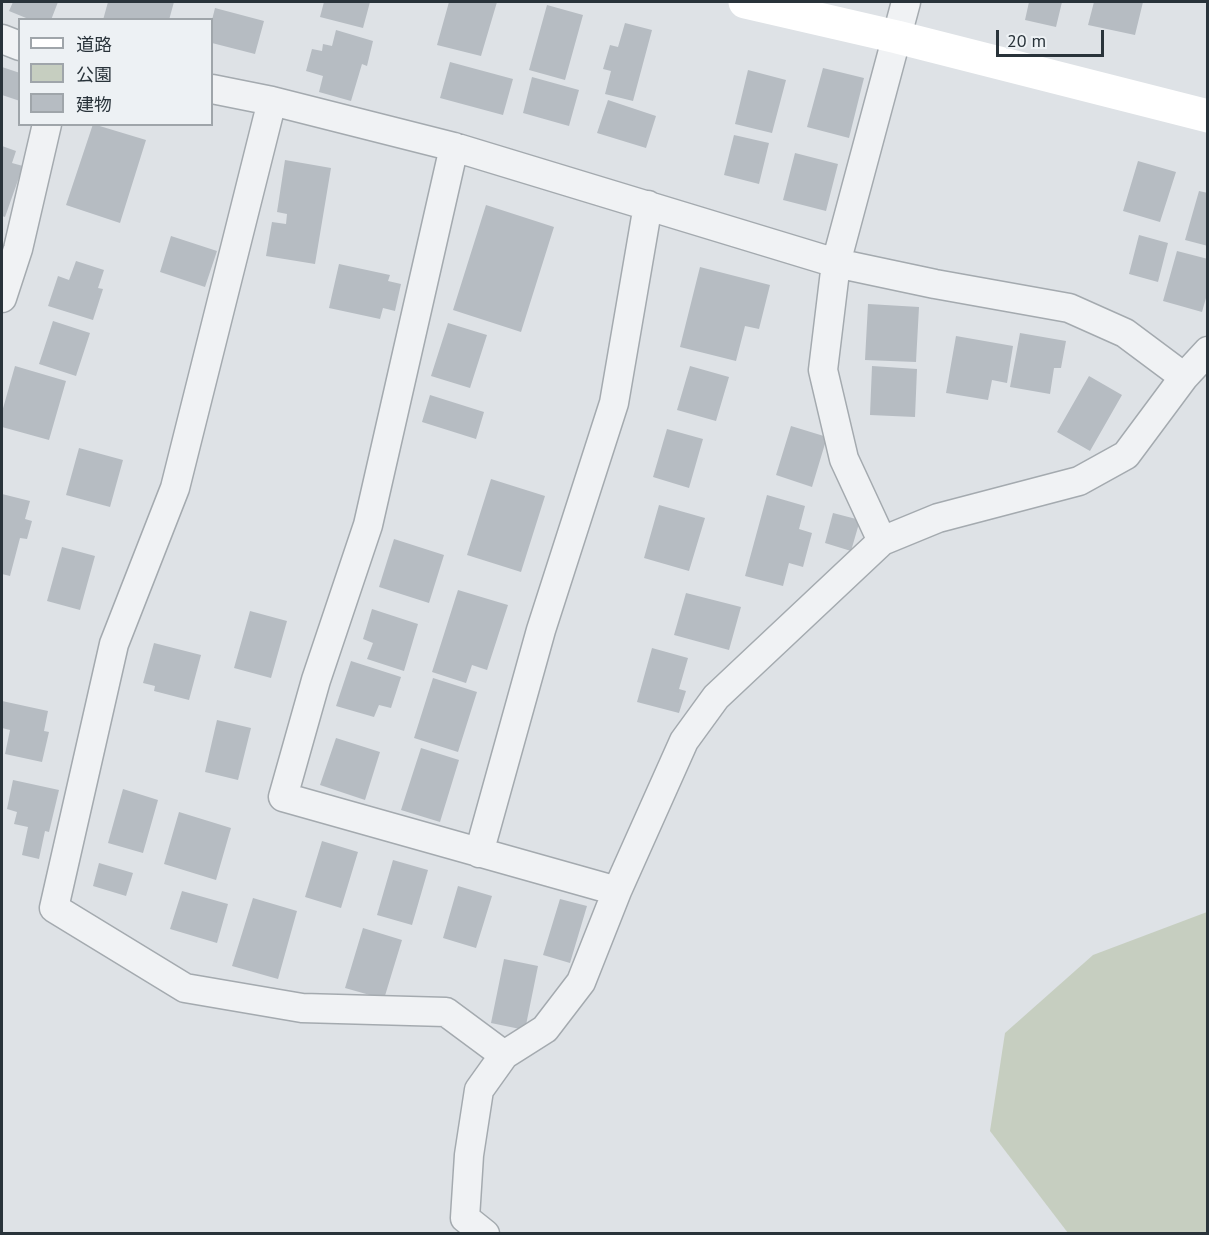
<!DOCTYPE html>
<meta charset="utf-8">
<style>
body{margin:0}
#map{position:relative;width:1209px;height:1235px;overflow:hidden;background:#dee2e6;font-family:"PT Sans","Noto Sans JP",sans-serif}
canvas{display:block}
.frame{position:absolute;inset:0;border:3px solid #29333a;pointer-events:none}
.legend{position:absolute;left:18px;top:18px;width:195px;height:108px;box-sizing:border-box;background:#edf1f4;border:2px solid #9fa5aa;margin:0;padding:8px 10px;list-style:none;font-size:18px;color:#29333a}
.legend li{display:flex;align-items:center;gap:12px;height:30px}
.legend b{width:30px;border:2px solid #9fa5aa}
.scale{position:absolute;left:996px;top:30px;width:108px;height:27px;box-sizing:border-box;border:3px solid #29333a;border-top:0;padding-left:8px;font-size:18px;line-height:21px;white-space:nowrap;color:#29333a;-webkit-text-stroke:4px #edf1f4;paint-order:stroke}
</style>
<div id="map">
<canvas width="1209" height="1235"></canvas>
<div class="frame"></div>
<ul class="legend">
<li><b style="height:8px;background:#fff"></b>道路</li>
<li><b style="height:16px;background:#c6cec0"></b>公園</li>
<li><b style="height:16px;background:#b6bcc2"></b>建物</li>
</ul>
<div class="scale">20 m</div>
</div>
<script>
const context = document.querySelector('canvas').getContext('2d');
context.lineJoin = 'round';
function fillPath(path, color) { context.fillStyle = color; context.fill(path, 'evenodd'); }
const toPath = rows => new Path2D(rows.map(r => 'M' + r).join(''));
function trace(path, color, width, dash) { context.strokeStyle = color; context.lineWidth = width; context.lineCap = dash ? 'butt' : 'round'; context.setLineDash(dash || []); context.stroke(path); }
fillPath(toPath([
 [1207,912,1207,1233,1068,1233,990,1131,1005,1033,1093,955]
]), '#c6cec0');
fillPath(toPath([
 [13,2,58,2,51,20,31,20,9,11],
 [108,2,174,2,169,20,103,20],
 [324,2,370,2,363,28,320,17],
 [449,2,497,2,481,56,437,45],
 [1029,2,1062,2,1056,27,1025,20],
 [1094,2,1143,2,1135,35,1088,25],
 [547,5,583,15,565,80,529,70],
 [215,8,264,21,255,54,212,43,212,20],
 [625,23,652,30,633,101,605,94,611,71,603,69,610,45,618,47],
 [336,30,373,41,367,66,362,64,351,101,319,92,323,76,306,71,312,49,322,51,323,44,332,46],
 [450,62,513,79,503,115,440,98],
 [2,67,20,73,20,101,2,95],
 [823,68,864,78,849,138,807,127],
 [748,70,786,80,772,133,735,124],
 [532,77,579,90,569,126,523,113],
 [608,100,656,116,646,148,597,133],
 [93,124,146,140,120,223,66,205],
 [734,135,769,143,759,184,724,175],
 [2,146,16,151,12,163,23,166,5,217,2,216],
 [795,153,838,164,826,211,783,200],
 [285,160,331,168,315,264,266,256,272,222,286,224,287,214,277,212],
 [1138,161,1176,172,1160,222,1123,211],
 [1199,191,1208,193,1208,246,1185,240],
 [486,205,554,227,521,332,453,310],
 [1139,235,1168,243,1158,282,1129,274],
 [171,236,217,251,205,287,160,272],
 [1177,251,1208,259,1208,291,1202,312,1163,301],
 [76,261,104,270,98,288,103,289,93,320,48,306,58,276,69,280],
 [339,264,390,275,388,281,401,284,395,311,383,308,380,319,329,308],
 [700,267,770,285,759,329,745,326,736,361,680,347],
 [868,304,919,307,916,362,865,360],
 [53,321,90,333,76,376,39,364],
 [448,323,487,335,470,388,431,376],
 [1020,333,1066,341,1061,368,1054,368,1050,394,1010,387],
 [956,336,1013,346,1007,383,992,380,988,400,946,393],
 [15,366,66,381,49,440,2,427,2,412],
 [690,366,729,377,716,421,677,410],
 [872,366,917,369,915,417,870,415],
 [1089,376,1122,395,1090,451,1057,432],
 [430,395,484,412,476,439,422,422],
 [791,426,827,437,812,487,776,475],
 [667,429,703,439,689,488,653,477],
 [79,448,123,460,110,507,66,495],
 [491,479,545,496,521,572,467,555],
 [2,494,30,501,25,519,32,521,27,539,20,538,10,576,2,574],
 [767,495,805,506,799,529,812,533,803,567,789,563,783,586,745,576],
 [659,505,705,518,689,571,644,558],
 [833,513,860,520,851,551,825,543],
 [394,539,444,555,429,603,379,587],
 [62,547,95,556,80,610,47,601],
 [458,590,508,605,487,670,472,665,466,683,432,672],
 [686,593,741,607,729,650,674,635],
 [372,609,418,624,404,671,367,659,373,643,363,639],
 [250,611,287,621,271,678,234,668],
 [154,643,201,655,189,700,154,691,155,686,143,683],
 [652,648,688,658,679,689,686,691,679,713,637,702],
 [351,661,401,677,391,708,379,705,374,717,336,706],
 [433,678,477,692,458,752,414,738],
 [2,701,48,711,44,731,49,732,42,762,5,754,10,730,2,728],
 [217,720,251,728,238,780,205,772],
 [336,738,380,752,365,800,320,785],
 [421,748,459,760,440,822,401,810],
 [13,780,59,790,49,832,45,831,39,859,22,855,28,827,14,824,17,812,7,809],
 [123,789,158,800,143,853,108,843],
 [179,812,231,828,216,880,164,864],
 [322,841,358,852,341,908,305,897],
 [393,860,428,870,412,925,377,915],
 [99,863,133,873,126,896,93,886],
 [458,886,492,896,476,948,443,938],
 [182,891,228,904,217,943,170,929],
 [253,898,297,911,278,979,232,966],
 [560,899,587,906,570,963,543,955],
 [363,928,402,940,384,999,345,988],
 [504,959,538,966,525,1030,491,1023]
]), '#b6bcc2');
const street = toPath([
 [2,39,20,46],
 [212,89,272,101,454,147,836,263,935,284,1069,308,1125,333,1184,377],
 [272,101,175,488,114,644,54,908,185,988,302,1008,446,1012,504,1055],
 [454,147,368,525,316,680,283,797,617,891],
 [2,298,18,249,47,124],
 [882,541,844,459,823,370,836,263,906,2],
 [479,853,541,630,614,403,648,205],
 [485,1234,465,1218,469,1155,479,1090,504,1055,545,1029,581,982,617,891,684,741,716,697,882,541,938,518,1079,481,1126,455,1184,377,1208,351]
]);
trace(street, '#a4aaaf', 31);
trace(street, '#f0f2f4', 28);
trace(toPath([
 [745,2,897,37,1208,116]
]), '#fff', 33);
</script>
